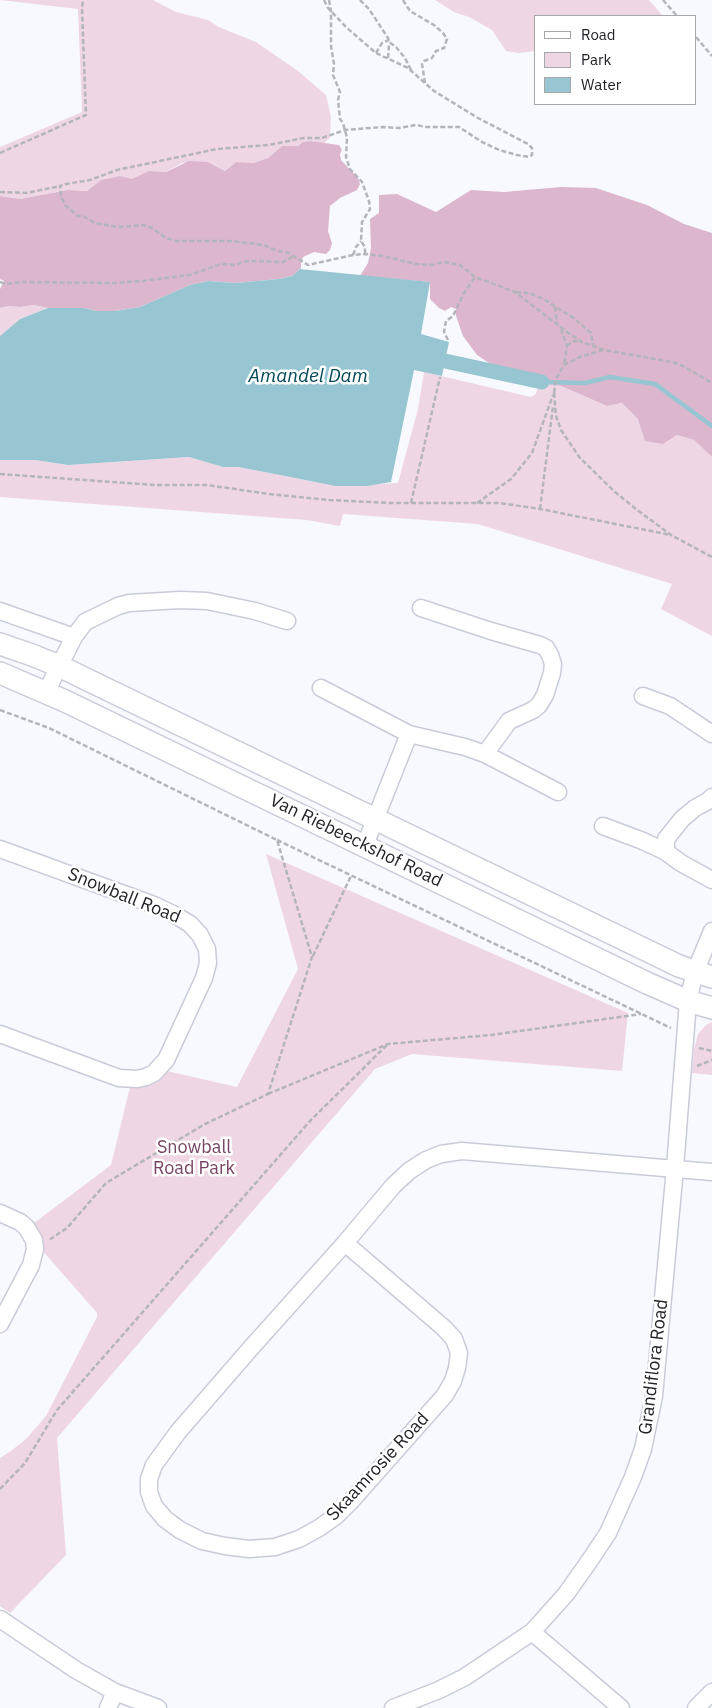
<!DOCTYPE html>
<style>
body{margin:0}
#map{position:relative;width:712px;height:1708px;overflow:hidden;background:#f8f9fe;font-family:"IBM Plex Sans",sans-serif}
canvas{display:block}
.legend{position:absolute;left:534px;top:15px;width:162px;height:90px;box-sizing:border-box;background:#fff;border:1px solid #a6a7a9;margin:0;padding:6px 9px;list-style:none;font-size:15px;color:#212227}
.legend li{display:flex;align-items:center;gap:10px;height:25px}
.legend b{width:25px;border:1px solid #a6a7a9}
</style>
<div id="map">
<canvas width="712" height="1708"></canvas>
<ul class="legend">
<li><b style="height:6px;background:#fff"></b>Road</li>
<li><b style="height:14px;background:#efd6e5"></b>Park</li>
<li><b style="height:14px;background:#97c6d2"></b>Water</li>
</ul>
</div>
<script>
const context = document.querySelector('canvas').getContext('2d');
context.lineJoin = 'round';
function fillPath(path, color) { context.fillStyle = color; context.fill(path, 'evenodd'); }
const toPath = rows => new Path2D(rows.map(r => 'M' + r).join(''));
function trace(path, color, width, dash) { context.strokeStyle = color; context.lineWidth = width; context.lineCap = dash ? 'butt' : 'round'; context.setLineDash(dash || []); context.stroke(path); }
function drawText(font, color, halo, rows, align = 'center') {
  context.font = font + ' "IBM Plex Sans",sans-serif'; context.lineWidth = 5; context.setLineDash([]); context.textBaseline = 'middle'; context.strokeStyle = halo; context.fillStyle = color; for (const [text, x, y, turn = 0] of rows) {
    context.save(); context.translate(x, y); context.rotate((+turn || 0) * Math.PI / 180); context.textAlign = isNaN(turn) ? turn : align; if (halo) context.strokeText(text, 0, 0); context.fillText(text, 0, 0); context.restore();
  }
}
fillPath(toPath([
 [0,0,153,0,176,12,208,20,219,27,256,42,298,71,326,95,331,117,330,138,324,143,310,141,303,142,298,146,282,146,268,158,252,163,236,162,225,171,208,162,182,163,166,172,149,171,132,180,120,176,101,180,87,191,68,190,20,199,0,196,0,147,82,112,78,9],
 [435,0,649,0,663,16,536,16,536,51,518,53,506,51,492,30,469,17,454,12],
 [34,305,48,308,20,319,0,336,0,308,8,306,20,307],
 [424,372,531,397,536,394,538,383,561,386,607,406,622,403,663,444,677,435,694,440,712,457,712,636,661,609,672,584,478,524,343,514,340,526,307,520,0,497,0,460,35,460,68,465,189,457,223,467,238,467,285,476,335,486,398,483,418,409],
 [266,854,628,1013,622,1071,412,1054,375,1069,57,1438,66,1555,10,1613,0,1606,0,1458,11,1451,26,1439,46,1416,97,1317,97,1313,42,1250,41,1237,34,1223,111,1165,130,1087,137,1087,160,1078,167,1071,237,1087,298,969],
 [712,1022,712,1075,692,1073,694,1049,698,1034,706,1025]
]), '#efd6e5');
fillPath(toPath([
 [310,141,339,145,342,150,340,154,341,160,358,178,360,184,357,190,340,198,330,206,328,231,332,243,330,250,326,254,314,252,303,257,301,263,301,268,292,276,279,279,235,283,208,281,190,285,140,307,115,311,96,311,84,308,53,309,34,305,20,307,8,306,0,308,0,289,4,281,0,279,0,196,20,199,68,190,87,191,101,180,120,176,132,179,149,171,166,172,189,161,208,162,225,171,236,162,253,163,268,158,282,146,298,146,303,142],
 [561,187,596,188,647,205,684,224,712,233,712,457,694,440,677,435,663,444,645,441,638,419,622,403,607,406,561,386,533,382,531,377,526,374,492,365,477,355,463,336,456,316,456,309,451,307,445,311,439,308,430,299,430,282,360,276,368,263,371,248,370,219,379,213,379,195,397,194,436,212,471,190,504,192]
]), '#dbb6cd');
fillPath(toPath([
 [300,269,430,282,421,334,449,342,442,376,414,370,391,482,367,486,335,486,285,476,238,467,223,467,189,457,68,465,35,460,0,460,0,336,20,319,48,308,84,308,96,311,115,311,140,307,190,285,208,281,235,283,279,279,292,276]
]), '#97c6d2');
trace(toPath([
 [542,382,585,383,610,377,655,384,712,426]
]), '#97c6d2', 4.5);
trace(toPath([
 [445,361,542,382]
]), '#97c6d2', 15);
const minor = toPath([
 [421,608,491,631,540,645,546,648,550,655,553,664,552,673,545,695,539,705,533,710,509,721,485,754],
 [0,611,74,637],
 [321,688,409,734,465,747,485,754,558,792],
 [46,692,74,637,85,622,118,606,129,603,180,600,207,601,255,611,287,621],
 [643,696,670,706,712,734],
 [603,826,643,841,666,852,681,863,712,880],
 [365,845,409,734],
 [0,849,154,905,175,915,190,924,200,935,207,949,208,963,204,978,166,1060,154,1073,146,1077,137,1079,119,1078,0,1034],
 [666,852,666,839,682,819,695,808,708,801,712,797],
 [0,1213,20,1222,26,1227,34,1240,35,1249,31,1265,0,1324],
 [345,1243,444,1328,454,1339,459,1353,457,1368,453,1381,445,1395,352,1500,336,1516,319,1528,299,1539,275,1547,249,1549,225,1546,202,1541,180,1530,165,1519,154,1506,149,1492,149,1479,154,1465,178,1432,250,1349,345,1243,393,1186,409,1171,426,1160,441,1154,462,1151,712,1172],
 [0,1619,76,1670,115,1692,158,1708],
 [532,1632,621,1708],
 [108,1708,115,1692],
 [393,1708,439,1690,465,1677,532,1632,566,1594,588,1563,608,1533,633,1477,643,1449,654,1396,675,1168,688,1001,695,972,712,931],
 [696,1708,712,1692]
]);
const tertiary = toPath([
 [0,644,32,655,59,666,679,966,712,977],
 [0,673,65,701,647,983,688,1001,712,1008]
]);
trace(minor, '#c9cbd9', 19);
trace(tertiary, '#c9cbd9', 24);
trace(toPath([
 [324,0,328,8,347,28,376,53,408,68,434,91,478,118,528,144,532,148,532,155,529,157,517,155,499,150,482,142,459,127,426,127,416,125,399,128,383,127,345,130,322,138,304,138,269,145,217,149,117,170,90,180,66,184,60,186,61,196,65,205,78,216,83,216,95,223,118,227,144,225,152,228,166,238,176,241,230,241,264,245,278,251,289,253,308,265,353,255,365,254,383,256,416,264,431,265,444,262,460,265,475,277,515,292,567,332,582,342,604,350,672,362,683,366,712,383],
 [329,0,331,11,331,46,334,64,333,75,340,92,338,100,340,119,343,123,347,138,346,157,350,169,362,182,369,201,370,209,362,222,361,241,365,247,365,254],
 [360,0,369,9,388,38,389,42,396,47,405,58,411,70],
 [403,0,410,11,434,25,443,33,447,39,444,48,436,51,432,58,424,61,422,64,425,83],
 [663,0,677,16],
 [696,37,712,56],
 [376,53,382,43,389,40],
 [388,58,389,44],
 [0,153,86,115,82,9,83,0],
 [0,192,26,193,60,186],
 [353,255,356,247,361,241],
 [0,282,6,284,21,282,112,283,142,281,190,275,221,264,235,265,247,261,283,262,294,256],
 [516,292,529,293,544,299,562,311,571,316,591,333,593,345],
 [555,307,557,324],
 [561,329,567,346,564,365],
 [448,340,444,332,446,321,453,316,464,293,475,277],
 [567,346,573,341,582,342],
 [554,393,556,416,561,430,580,458,615,492,636,509,671,535,712,557],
 [554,393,556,379,564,365,580,357,603,350],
 [0,474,155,485,207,485,269,494,329,500,391,503,500,503,540,509,671,535],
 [411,503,440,377],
 [477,503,511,479,532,453,553,395],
 [540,509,553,406],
 [0,710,49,728,277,840,312,957,268,1094,205,1124,106,1183,67,1228,49,1240],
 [277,840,671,1028],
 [313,956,351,876],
 [699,1048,712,1051],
 [697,1066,712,1060],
 [268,1094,388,1044,491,1035,641,1014],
 [0,1489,25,1463,57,1410,310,1121,388,1044]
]), '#b4b5ba', 2.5, [5, 2.5]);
trace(minor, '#fff', 16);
trace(tertiary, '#fff', 21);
drawText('18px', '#212227', '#fff', [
 ["Van Riebeeckshof Road",356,841,26],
 ["Snowball Road",124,896,22],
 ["Grandiflora Road",654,1367,-83],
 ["Skaamrosie Road",378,1467,-47]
]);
drawText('18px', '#764464', '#fff', [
 ["Snowball",194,1148],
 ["Road Park",194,1169]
]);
drawText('italic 19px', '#014956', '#fff', [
 ["Amandel Dam",308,377]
]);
</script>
